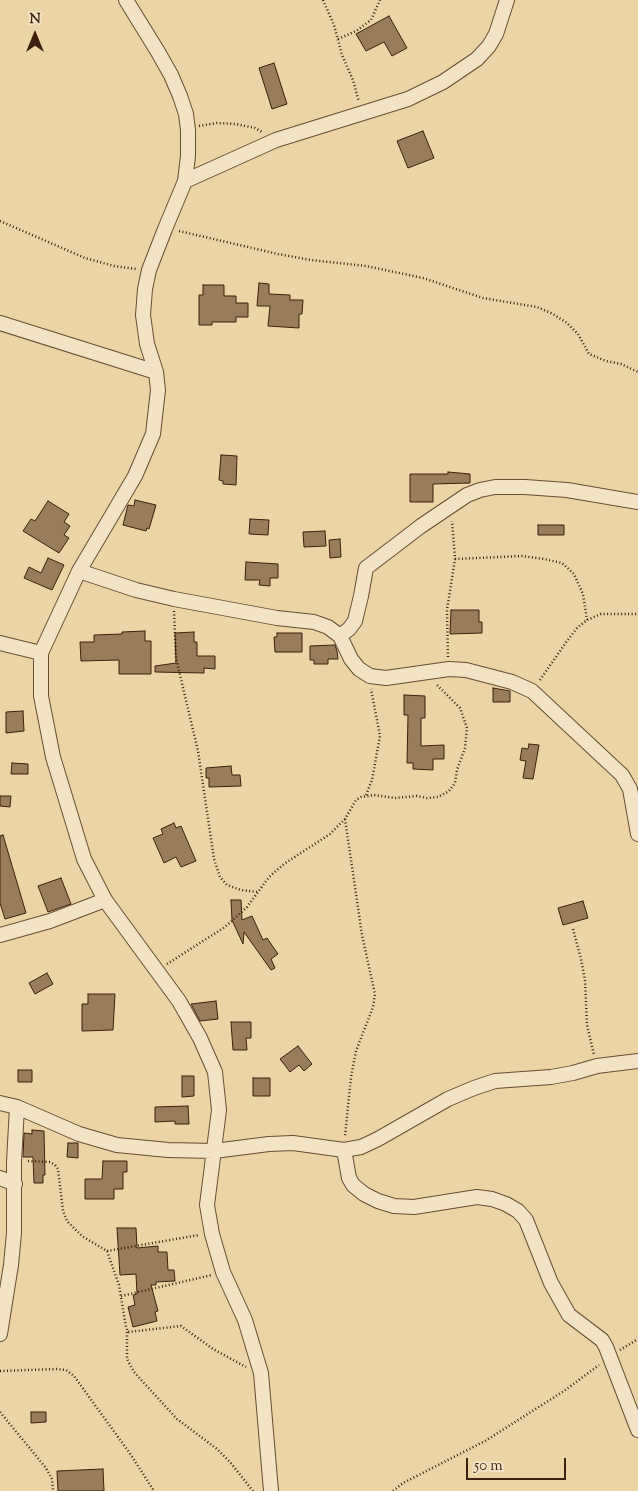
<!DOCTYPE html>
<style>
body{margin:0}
#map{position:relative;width:638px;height:1491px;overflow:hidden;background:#ebd4a5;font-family:"Sorts Mill Goudy",serif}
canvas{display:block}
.north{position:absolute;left:10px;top:10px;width:50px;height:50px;-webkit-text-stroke:4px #f2e3c4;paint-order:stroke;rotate:0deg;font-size:14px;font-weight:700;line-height:20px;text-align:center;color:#3f1f0d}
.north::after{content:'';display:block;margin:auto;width:18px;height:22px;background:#3f1f0d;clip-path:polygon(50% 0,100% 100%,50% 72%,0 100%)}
.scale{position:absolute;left:466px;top:1458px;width:100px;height:22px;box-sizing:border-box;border:2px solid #3f1f0d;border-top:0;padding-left:6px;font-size:15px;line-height:18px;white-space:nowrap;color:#3f1f0d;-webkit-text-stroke:4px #f2e3c4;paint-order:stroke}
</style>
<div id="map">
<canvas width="638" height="1491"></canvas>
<div class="north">N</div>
<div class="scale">50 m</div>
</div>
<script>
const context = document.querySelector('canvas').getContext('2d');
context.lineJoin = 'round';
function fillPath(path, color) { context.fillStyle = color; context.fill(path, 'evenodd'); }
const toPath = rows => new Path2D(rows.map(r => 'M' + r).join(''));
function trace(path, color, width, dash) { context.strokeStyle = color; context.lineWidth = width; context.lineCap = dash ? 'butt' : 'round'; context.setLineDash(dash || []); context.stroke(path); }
const building = toPath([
 [389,16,407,48,392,56,384,42,366,51,356,34,389,16],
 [274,63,287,104,272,109,259,68,274,63],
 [423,131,434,158,408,168,397,141,423,131],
 [259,283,269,284,269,294,290,295,290,300,303,300,302,314,299,314,299,328,268,326,270,306,257,306,259,283],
 [203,285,224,285,224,296,236,296,236,303,248,303,248,317,236,317,236,322,212,322,212,325,199,325,199,295,203,295,203,285],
 [221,455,237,456,236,485,223,484,223,481,219,480,221,455],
 [448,472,470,474,470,483,433,484,433,502,410,502,410,474,448,474,448,472],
 [135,500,156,505,149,529,147,528,146,531,123,525,128,505,134,506,135,500],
 [48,501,69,514,64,522,70,526,64,535,69,538,59,553,23,531,31,519,35,521,48,501],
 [250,519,269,520,268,535,249,534,250,519],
 [538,525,564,525,564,535,538,535,538,525],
 [325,531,326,546,304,547,303,532,325,531],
 [340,539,341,557,330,558,329,540,340,539],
 [48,558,64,565,52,590,24,578,29,567,41,573,48,558],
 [246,562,278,564,278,578,270,578,270,586,259,585,260,580,245,580,246,562],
 [451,610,479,610,479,622,482,622,482,633,450,634,451,610],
 [145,631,145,641,151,641,151,674,119,674,119,660,81,661,80,642,94,642,94,635,122,634,122,632,145,631],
 [194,632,194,642,197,642,197,656,215,656,215,669,204,668,204,673,155,672,155,666,176,663,175,633,194,632],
 [277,633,302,633,302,652,275,652,274,637,277,637,277,633],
 [335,645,337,651,338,659,328,659,328,664,314,664,314,660,310,660,310,646,335,645],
 [493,688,510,691,510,702,493,702,493,688],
 [404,695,425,696,425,718,421,718,421,746,444,745,444,759,433,759,433,770,413,769,413,763,407,763,408,715,404,715,404,695],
 [23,711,24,731,6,733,6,712,23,711],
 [529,744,539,745,533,779,523,778,526,761,520,760,522,748,528,749,529,744],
 [12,763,28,764,28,774,11,774,12,763],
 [231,766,232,775,240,775,241,786,209,787,209,778,206,778,206,768,231,766],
 [0,796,11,796,10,807,0,806,0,796],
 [174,823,176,828,181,826,196,861,181,867,176,857,164,863,153,838,163,834,161,829,174,823],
 [3,835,26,913,5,919,0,903,0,836,3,835],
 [61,878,71,904,48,912,38,886,61,878],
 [231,900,241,900,242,920,252,916,263,940,267,938,278,954,271,959,275,968,271,970,244,932,243,944,232,920,231,900],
 [583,901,588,918,563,925,558,908,583,901],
 [47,973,53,984,35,994,29,983,47,973],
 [88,994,115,994,113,1030,82,1031,82,1004,88,1004,88,994],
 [216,1001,218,1019,200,1021,191,1004,216,1001],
 [231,1022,251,1022,251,1038,246,1038,247,1050,233,1050,231,1022],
 [298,1046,312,1064,304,1071,299,1065,290,1072,280,1059,298,1046],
 [18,1070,32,1070,32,1082,18,1082,18,1070],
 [182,1076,194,1076,194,1096,182,1097,182,1076],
 [253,1078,270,1078,270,1096,253,1096,253,1078],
 [188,1106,189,1124,175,1124,175,1121,155,1122,155,1107,188,1106],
 [32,1130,44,1131,45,1175,43,1175,43,1183,34,1183,33,1157,23,1157,24,1133,32,1134,32,1130],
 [68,1143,78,1143,78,1158,67,1157,68,1143],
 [103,1161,127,1161,127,1172,123,1172,123,1189,114,1189,114,1199,85,1199,85,1179,102,1179,103,1161],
 [117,1228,136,1228,137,1248,158,1246,158,1252,167,1252,168,1270,174,1270,175,1281,156,1282,156,1285,151,1285,158,1311,155,1312,157,1321,133,1327,128,1307,135,1305,133,1295,137,1294,136,1274,120,1275,117,1228],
 [31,1412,46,1412,46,1422,31,1423,31,1412],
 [103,1469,104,1491,58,1491,57,1471,103,1469]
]);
fillPath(building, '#987d5c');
trace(building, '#3f1f0d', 1);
const minor = toPath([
 [126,0,158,52,171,75,180,96,186,114,188,130,188,156,185,181,165,229,149,270,145,289,143,315,147,344,156,372,158,390,153,434,135,476,79,571,41,653,41,696,53,757,84,859,105,900,179,1001,200,1038,215,1072,219,1110,207,1205,212,1234,223,1272,245,1320,261,1373,271,1491],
 [185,181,276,140,408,99,443,82,477,59,489,46,496,34,507,0],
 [0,323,156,372],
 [79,571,136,590,174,599,277,618,314,622,328,627,340,636,351,659,359,669,370,676,386,678,449,669,466,670,512,682,532,691,622,775,630,789,638,834],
 [340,636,349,629,355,621,361,596,366,568,421,526,467,495,480,490,495,487,525,487,567,490,638,502],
 [0,643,41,653],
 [0,935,50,921,105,900],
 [0,1103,17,1107,79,1134,117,1145,168,1150,214,1151,269,1144,293,1143,344,1150,361,1147,378,1139,448,1099,474,1088,495,1081,551,1077,573,1073,597,1066,638,1061],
 [344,1150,349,1178,353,1185,364,1194,378,1201,394,1206,414,1207,477,1197,492,1199,506,1204,518,1211,526,1220,551,1283,569,1315,602,1340,606,1347,638,1430],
 [0,1178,15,1184],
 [0,1334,11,1265,14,1233,14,1162,17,1107]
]);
trace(minor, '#6a4c33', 16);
trace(toPath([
 [323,0,334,25,342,55,353,80,359,102],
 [338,39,356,31,371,20,380,0],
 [199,126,217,123,236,124,255,128,262,132],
 [0,221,85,258,114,266,136,269],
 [179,231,278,254,311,260,366,266,423,278,483,298,537,307,553,314,567,323,578,334,589,354,606,361,621,364,638,372],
 [455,559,522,556,544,559,562,563,574,574,583,594,587,620],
 [174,611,176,658,198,751,214,859,220,877,227,885,241,890,258,892],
 [448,657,447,610,455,559,452,521],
 [540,680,567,641,577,628,587,620,601,614,638,614],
 [366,795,372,780,380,736,371,689],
 [345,819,362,935,375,994,373,1007,356,1051,351,1077,345,1136],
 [573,929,581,959,585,980,587,1025,594,1055],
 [167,964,225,927,247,907,269,877,284,864,330,834,345,819,356,800,361,797,374,795,395,798,417,796,427,798,438,797,449,791,455,783,457,770,465,748,467,728,460,708,436,684],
 [28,1161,50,1162,55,1165,58,1169,63,1211,67,1221,82,1236,107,1251,119,1285,126,1327,128,1332,181,1326,213,1349,246,1367],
 [107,1251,199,1235],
 [121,1296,212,1275],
 [127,1332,127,1359,134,1372,177,1419,217,1449,230,1462,253,1491],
 [620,1350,638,1339],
 [0,1371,57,1369,66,1370,74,1376,131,1455,154,1491],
 [0,1412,46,1468,52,1479,53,1491],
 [393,1491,403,1483,485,1441,564,1391,599,1365]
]), '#3f1f0d', 2.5, [1, 2.5]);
trace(minor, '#f2e3c4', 14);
</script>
